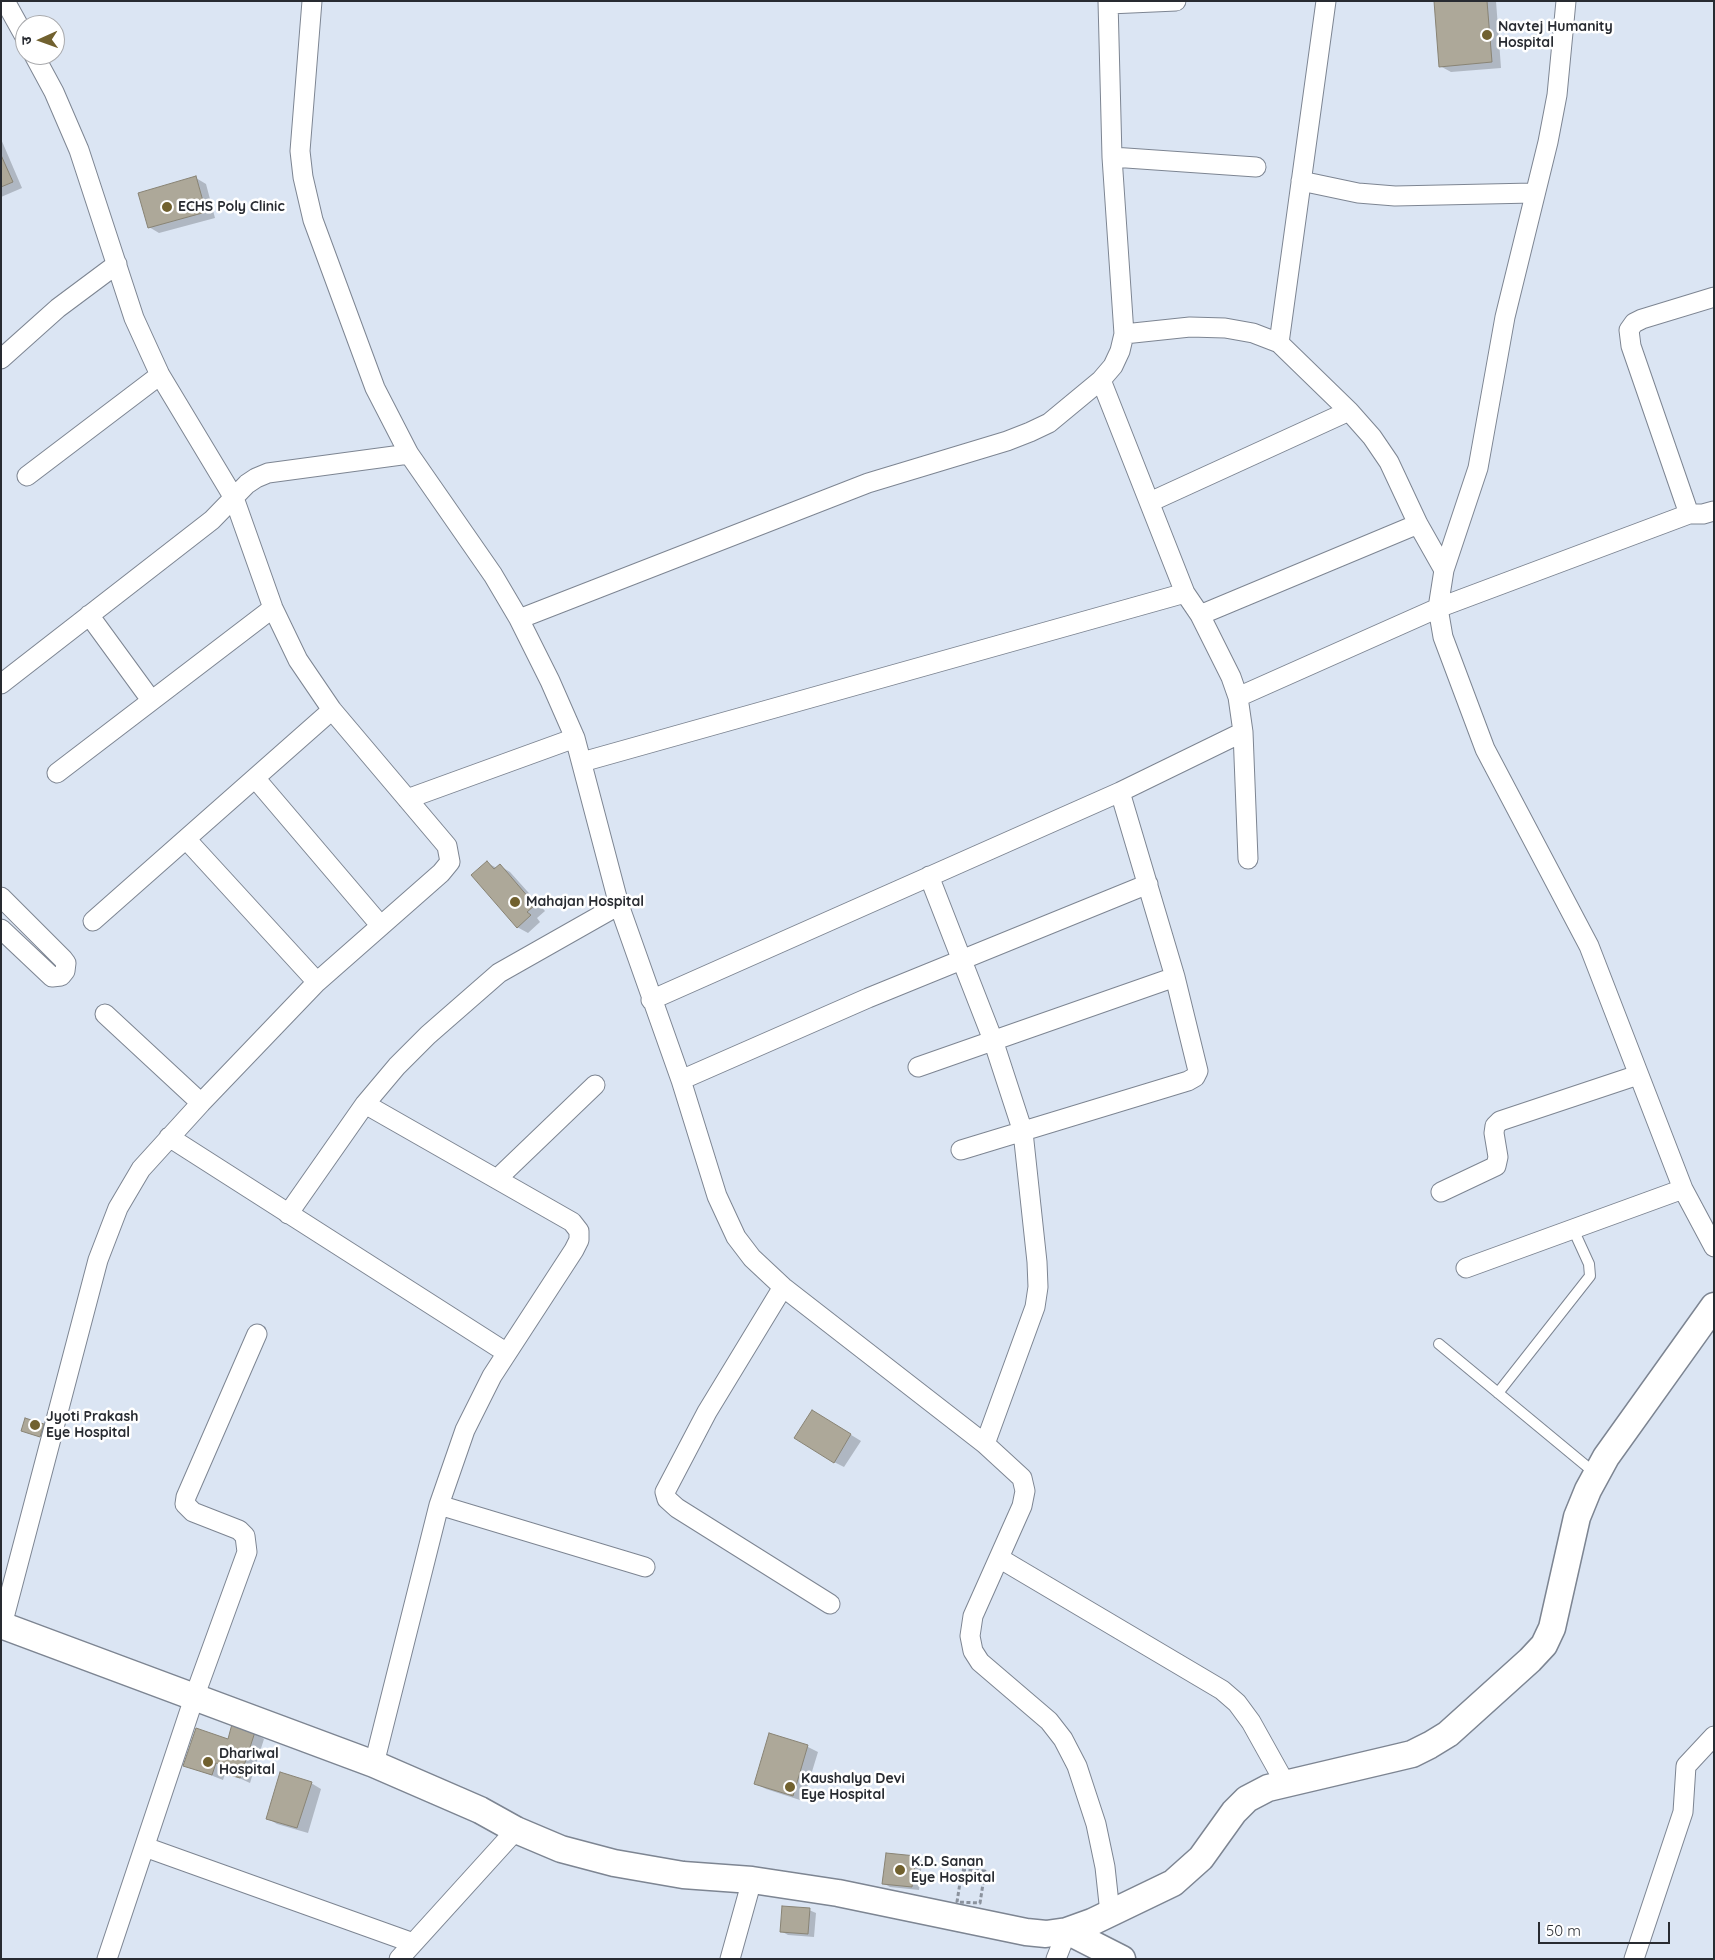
<!DOCTYPE html>
<meta charset="utf-8">
<style>
body{margin:0}
#map{position:relative;width:1715px;height:1960px;overflow:hidden;background:#dbe5f3;font-family:Quicksand,"Noto Sans Devanagari",sans-serif}
canvas{display:block}
.frame{position:absolute;inset:0;border:2px solid #282b31;pointer-events:none}
.north{position:absolute;left:15px;top:15px;width:50px;height:50px;box-sizing:border-box;background:#fff;border:1px solid #a9aaad;border-radius:50%;rotate:268deg;font-size:14px;font-weight:700;line-height:20px;text-align:center;color:#282b31}
.north::after{content:'';display:block;margin:auto;width:18px;height:22px;background:#71612f;clip-path:polygon(50% 0,100% 100%,50% 72%,0 100%)}
.scale{position:absolute;left:1538px;top:1922px;width:132px;height:22px;box-sizing:border-box;border:2px solid #282b31;border-top:0;padding-left:6px;font-size:15px;line-height:18px;white-space:nowrap;color:#282b31;-webkit-text-stroke:4px #fff;paint-order:stroke}
</style>
<div id="map">
<canvas width="1715" height="1960"></canvas>
<div class="frame"></div>
<div class="north">उ</div>
<div class="scale">50 m</div>
</div>
<script>
const context = document.querySelector('canvas').getContext('2d');
context.lineJoin = 'round';
function fillPath(path, color) { context.fillStyle = color; context.fill(path, 'evenodd'); }
const toPath = rows => new Path2D(rows.map(r => 'M' + r).join(''));
function trace(path, color, width, dash) { context.strokeStyle = color; context.lineWidth = width; context.lineCap = dash ? 'butt' : 'round'; context.setLineDash(dash || []); context.stroke(path); }
function drawText(font, color, halo, rows, align = 'center') {
  context.font = font + ' Quicksand,sans-serif'; context.lineWidth = 5; context.setLineDash([]); context.textBaseline = 'middle'; context.strokeStyle = halo; context.fillStyle = color; for (const [text, x, y, turn = 0] of rows) {
    context.save(); context.translate(x, y); context.rotate((+turn || 0) * Math.PI / 180); context.textAlign = isNaN(turn) ? turn : align; if (halo) context.strokeText(text, 0, 0); context.fillText(text, 0, 0); context.restore();
  }
}
fillPath(toPath([
 [1435,1,1496,1,1501,68,1451,72,1440,66],
 [1,139,22,188,1,197],
 [196,178,206,184,215,218,159,233,149,227],
 [487,863,497,868,500,866,510,872,545,911,537,918,540,922,528,933,517,927],
 [822,1417,861,1441,844,1467,834,1462],
 [26,1419,47,1427,43,1437,25,1432],
 [254,1733,264,1739,250,1783,228,1773,229,1769,227,1768,223,1780,185,1765,228,1740],
 [770,1735,808,1747,818,1752,803,1801,766,1789,756,1784],
 [311,1783,321,1789,308,1833,277,1824,267,1818],
 [915,1857,922,1861,919,1890,890,1887,883,1883],
 [809,1910,816,1913,814,1937,788,1935,781,1931]
]), '#0003');
const building = toPath([
 [1434,1,1487,1,1492,62,1439,67,1434,1],
 [1,155,13,182,1,187,1,155],
 [196,176,206,212,148,228,138,193,196,176],
 [487,861,494,869,500,864,535,905,527,912,531,915,517,928,471,875,487,861],
 [812,1410,851,1434,834,1463,794,1438,812,1410],
 [25,1418,44,1424,40,1437,21,1431,25,1418],
 [232,1724,255,1732,240,1778,226,1774,229,1767,216,1763,212,1775,183,1766,196,1728,228,1739,232,1724],
 [769,1733,808,1745,793,1796,754,1784,769,1733],
 [280,1772,312,1782,297,1828,266,1819,280,1772],
 [886,1853,916,1856,912,1887,882,1884,886,1853],
 [782,1906,810,1908,808,1934,780,1932,782,1906]
]);
fillPath(building, '#ada899');
trace(building, '#888374', 1);
const lane = toPath([
 [1439,1344,1596,1474],
 [1498,1393,1590,1276,1589,1264,1573,1229]
]);
const street = toPath([
 [5,1,25,37],
 [312,1,300,151,303,177,313,220,375,388,409,454,493,575,519,619,550,681,575,738,619,905,681,1080,717,1196,736,1237,752,1258,783,1287,985,1444,1022,1478,1025,1491,1022,1506,973,1616,970,1636,973,1651,980,1662,1049,1721,1063,1739,1077,1766,1096,1824,1105,1867,1110,1913],
 [1566,1,1557,95,1548,142,1505,317,1478,468,1444,570,1438,608,1443,637,1485,749,1589,946,1683,1189,1714,1247],
 [1109,4,1176,1],
 [1112,157,1256,167],
 [1301,181,1358,193,1395,196,1533,193],
 [1124,334,1190,327,1225,328,1253,333,1279,343,1349,411,1372,437,1389,462,1418,524,1444,570],
 [1279,343,1326,1],
 [1,359,58,308,117,264],
 [1101,380,1185,593,1200,615,1231,677,1238,697,1243,732,1248,859],
 [27,476,160,375],
 [1150,502,1349,411],
 [1689,514,1631,346,1629,330,1634,323,1642,319,1714,297],
 [89,615,151,700],
 [1200,615,1418,524],
 [519,619,868,483,1007,441,1030,432,1049,423,1101,380,1113,366,1120,351,1124,334,1112,157,1108,1],
 [1,684,212,520,247,484,256,478,268,473,409,454],
 [1238,697,1438,608,1689,514,1703,514,1714,511],
 [582,762,1185,593],
 [57,773,273,608],
 [255,778,381,926],
 [407,799,575,738],
 [186,839,317,982],
 [929,876,993,1040,1023,1132,1037,1262,1038,1287,1035,1307,985,1444],
 [1,897,63,959,66,963,65,971,61,976,52,977,1,929],
 [93,921,332,710],
 [651,1000,1120,792,1243,732],
 [105,1014,201,1103],
 [918,1067,1175,977],
 [681,1080,868,998,1148,884],
 [365,1104,572,1222,579,1231,579,1240,574,1250,492,1376,465,1430,439,1505,374,1764],
 [169,1137,507,1353],
 [961,1150,1188,1081,1195,1077,1198,1071,1175,977,1120,792],
 [497,1179,595,1085],
 [1441,1192,1496,1166,1498,1157,1494,1133,1495,1126,1500,1121,1638,1075],
 [288,1214,365,1104,397,1066,428,1035,499,973,619,905],
 [1466,1268,1683,1189],
 [783,1287,707,1412,665,1492,667,1499,677,1508,830,1604],
 [439,1505,645,1567],
 [999,1558,1222,1690,1237,1703,1251,1722,1285,1783],
 [2,1625,98,1260,118,1208,141,1169,201,1103,317,982,441,873,450,862,447,846,332,710,298,660,273,608,234,498,160,375,134,318,79,150,54,92,34,55],
 [145,1847,413,1943],
 [107,1959,195,1695,247,1552,245,1536,239,1530,193,1512,185,1504,186,1497,257,1334],
 [399,1959,516,1830],
 [730,1959,752,1880],
 [1056,1959,1067,1931],
 [1634,1959,1683,1812,1686,1766,1714,1736]
]);
const secondary = toPath([
 [1,1625,374,1764,480,1810,516,1830,561,1849,614,1863,683,1875,752,1880,838,1893,1026,1932,1046,1934,1067,1931,1092,1922,1173,1883,1201,1858,1234,1812,1247,1799,1268,1788,1391,1759,1412,1754,1430,1745,1448,1734,1530,1660,1544,1645,1552,1628,1577,1517,1588,1490,1606,1457,1714,1306],
 [1067,1931,1122,1959]
]);
trace(lane, '#7d8592', 12);
trace(street, '#7d8592', 21);
trace(secondary, '#7d8592', 29);
trace(toPath([
 [962,1870,985,1871,980,1903,957,1902,962,1870]
]), '#8b929d', 3, [4, 2.5]);
trace(lane, '#fff', 10);
trace(street, '#fff', 19);
trace(secondary, '#fff', 26);
for (const [x, y, r, color] of [
 [1487,35,6,"#71612f"],
 [167,207,6,"#71612f"],
 [515,902,6,"#71612f"],
 [35,1425,6,"#71612f"],
 [208,1762,6,"#71612f"],
 [790,1787,6,"#71612f"],
 [900,1870,6,"#71612f"]
]) { const dot = new Path2D(); dot.arc(x, y, r, 0, 2 * Math.PI); context.fillStyle = color; context.fill(dot); trace(dot, '#fff', 2); }
drawText('bold 14px', '#282b31', '#fff', [
 ["Navtej Humanity",1498,27],
 ["Hospital",1498,43],
 ["ECHS Poly Clinic",178,207],
 ["Mahajan Hospital",526,902],
 ["Jyoti Prakash",46,1417],
 ["Eye Hospital",46,1433],
 ["Dhariwal",219,1754],
 ["Hospital",219,1770],
 ["Kaushalya Devi",801,1779],
 ["Eye Hospital",801,1795],
 ["K.D. Sanan",911,1862],
 ["Eye Hospital",911,1878]
], 'left');
</script>
